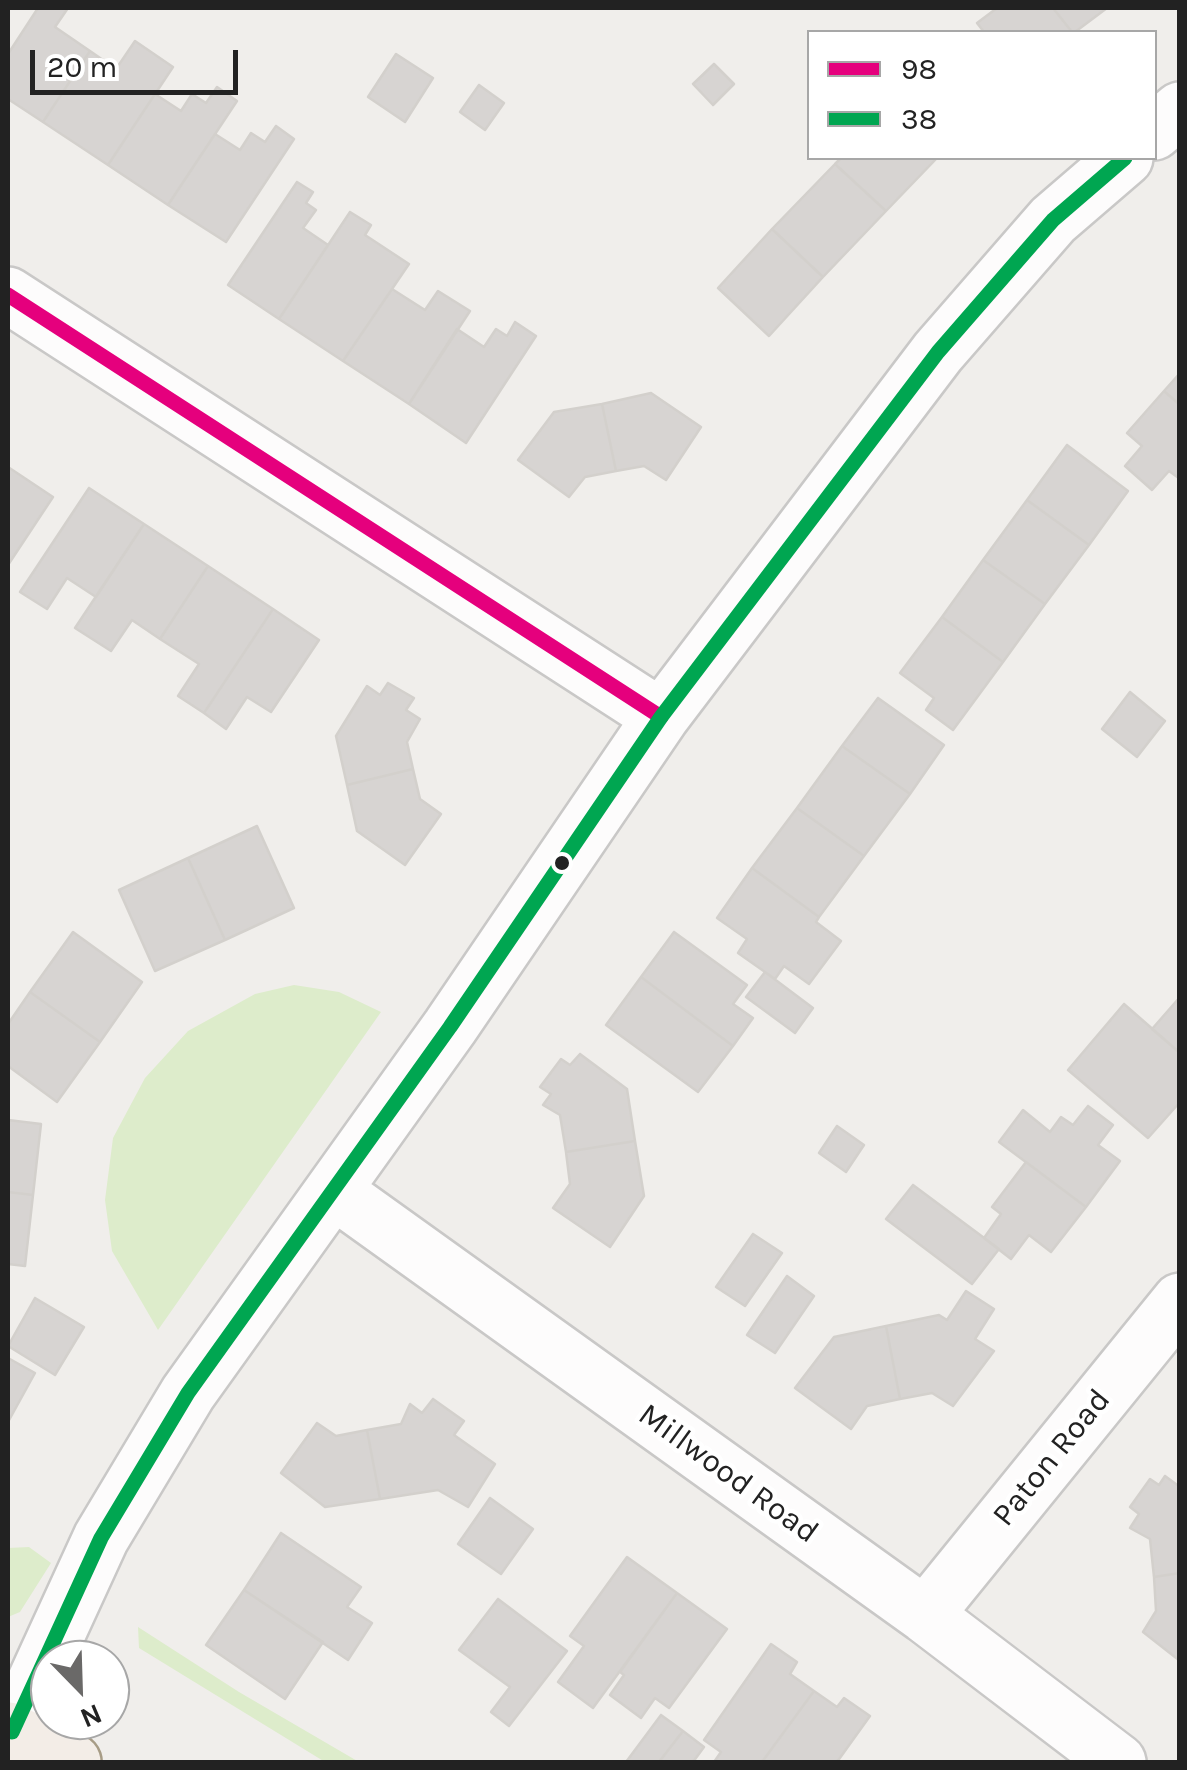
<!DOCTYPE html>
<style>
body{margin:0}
#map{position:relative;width:1187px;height:1770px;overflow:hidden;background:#f0eeeb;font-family:Karla,sans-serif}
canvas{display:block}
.frame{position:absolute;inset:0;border:10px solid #222;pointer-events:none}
.legend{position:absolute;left:807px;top:30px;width:350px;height:130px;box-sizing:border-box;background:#fff;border:2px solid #a7a7a7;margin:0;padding:12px 18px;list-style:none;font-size:30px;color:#222}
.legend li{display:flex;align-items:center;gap:20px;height:50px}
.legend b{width:50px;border:2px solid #a7a7a7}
.north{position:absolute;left:30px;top:1640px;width:100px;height:100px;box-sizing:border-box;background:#fff;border:2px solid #a7a7a7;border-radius:50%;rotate:157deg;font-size:28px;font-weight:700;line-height:40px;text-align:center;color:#222}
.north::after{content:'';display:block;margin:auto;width:35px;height:45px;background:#6a6968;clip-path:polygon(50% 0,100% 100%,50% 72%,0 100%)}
.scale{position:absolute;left:30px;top:50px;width:208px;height:45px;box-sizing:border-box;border:5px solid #222;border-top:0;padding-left:12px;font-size:30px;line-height:35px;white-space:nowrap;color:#222;-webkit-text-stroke:8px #fff;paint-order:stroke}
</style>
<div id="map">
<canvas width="1187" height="1770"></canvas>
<div class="frame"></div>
<ul class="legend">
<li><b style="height:12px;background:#e5007d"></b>98</li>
<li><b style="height:12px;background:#00a651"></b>38</li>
</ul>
<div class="north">N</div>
<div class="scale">20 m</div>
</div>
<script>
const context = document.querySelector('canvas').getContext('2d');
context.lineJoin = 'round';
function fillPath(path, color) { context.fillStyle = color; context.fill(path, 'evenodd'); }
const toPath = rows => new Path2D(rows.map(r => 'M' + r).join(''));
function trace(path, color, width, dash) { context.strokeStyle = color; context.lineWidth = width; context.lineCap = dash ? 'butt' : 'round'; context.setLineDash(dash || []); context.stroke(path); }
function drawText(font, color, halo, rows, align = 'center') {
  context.font = font + ' Karla,sans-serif'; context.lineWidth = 9; context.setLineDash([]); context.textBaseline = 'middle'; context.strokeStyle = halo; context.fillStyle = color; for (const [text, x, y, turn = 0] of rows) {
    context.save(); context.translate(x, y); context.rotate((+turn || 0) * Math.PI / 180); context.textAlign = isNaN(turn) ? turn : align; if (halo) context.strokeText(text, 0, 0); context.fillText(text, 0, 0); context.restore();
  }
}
fillPath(toPath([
 [294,985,339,992,381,1012,158,1330,112,1251,105,1200,113,1138,145,1078,188,1031,255,994],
 [29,1547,51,1563,20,1612,8,1617,8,1548],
 [138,1627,239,1692,359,1762,325,1762,139,1648]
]), '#ddeccb');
const building = toPath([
 [38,8,68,8,55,27,90,51,43,122,8,99,8,54,38,8],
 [997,8,1053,8,1072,32,984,32,977,23,997,8],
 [1053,8,1107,8,1075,32,1072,32,1053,8],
 [135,41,173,67,108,165,43,122,90,51,116,69,135,41],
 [396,54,433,78,405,122,368,97,396,54],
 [714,64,734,84,713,105,693,84,714,64],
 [479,85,504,103,485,130,460,112,479,85],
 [217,87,237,101,168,205,108,165,155,94,181,111,192,94,206,103,217,87],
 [276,126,294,139,226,242,168,205,215,134,240,150,251,133,265,142,276,126],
 [841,158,937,158,886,211,835,164,841,158],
 [835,164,886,211,823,277,772,229,835,164],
 [297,182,313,192,306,203,316,210,303,228,328,245,279,319,228,285,297,182],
 [350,212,371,225,365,235,409,264,343,361,279,319,350,212],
 [772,229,823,277,769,336,718,288,772,229],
 [392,289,425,310,438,291,470,311,409,404,343,361,392,289],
 [515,322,536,336,466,443,409,404,457,329,484,347,496,329,507,336,515,322],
 [1180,373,1180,405,1164,391,1180,373],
 [1164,391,1180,405,1180,479,1169,471,1152,490,1125,466,1142,446,1127,433,1164,391],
 [651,393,701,427,666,480,644,466,616,471,602,404,651,393],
 [602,404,616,471,585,477,569,497,518,460,554,412,602,404],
 [1067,445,1128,491,1089,545,1027,500,1067,445],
 [8,467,53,497,8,565,8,467],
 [89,488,144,524,96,597,67,578,47,609,20,592,89,488],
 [1027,500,1089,545,1045,604,983,560,1027,500],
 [144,524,208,566,160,639,132,620,111,651,75,628,144,524],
 [983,560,1045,604,1003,662,942,617,983,560],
 [208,566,273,609,204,713,178,696,199,664,160,639,208,566],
 [273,609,319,640,271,712,247,697,226,729,204,713,273,609],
 [942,617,1003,662,953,730,926,710,934,698,900,673,942,617],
 [388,683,414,698,406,710,420,719,407,742,413,769,347,785,336,736,367,686,380,695,388,683],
 [1130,692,1165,721,1137,757,1102,729,1130,692],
 [878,698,944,745,910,794,842,746,878,698],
 [842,746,910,794,864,856,797,808,842,746],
 [413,769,420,799,441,814,405,865,357,831,347,785,413,769],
 [797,808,864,856,819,917,752,868,797,808],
 [257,826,294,908,225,940,188,858,257,826],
 [188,858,225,940,155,971,119,890,188,858],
 [752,868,819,917,816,922,841,941,809,984,784,966,775,979,738,953,747,939,717,918,752,868],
 [73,932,142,982,100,1042,30,992,73,932],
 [674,932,747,985,733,1004,753,1018,733,1046,641,977,674,932],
 [765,972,813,1008,795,1033,746,997,765,972],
 [641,977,733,1046,698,1092,606,1025,641,977],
 [30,992,100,1042,57,1102,8,1066,8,1024,30,992],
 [1180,997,1180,1053,1152,1029,1180,997],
 [1124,1004,1180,1053,1180,1102,1148,1138,1068,1070,1124,1004],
 [580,1054,627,1089,635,1141,566,1152,560,1115,543,1105,551,1094,540,1087,561,1059,570,1065,580,1054],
 [1088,1106,1113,1125,1098,1145,1120,1161,1086,1207,999,1142,1023,1110,1050,1132,1061,1117,1073,1125,1088,1106],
 [8,1120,41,1124,33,1195,8,1192,8,1120],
 [837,1126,864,1145,846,1172,819,1153,837,1126],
 [635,1141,644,1196,610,1247,553,1208,570,1184,566,1152,635,1141],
 [1026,1162,1086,1207,1051,1252,1029,1235,1011,1259,984,1238,1001,1214,992,1207,1026,1162],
 [913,1185,999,1249,972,1284,886,1219,913,1185],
 [8,1192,33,1195,25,1266,8,1264,8,1192],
 [753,1234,782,1253,745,1306,716,1287,753,1234],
 [787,1276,814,1296,775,1353,747,1335,787,1276],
 [966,1291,994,1309,975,1339,994,1351,953,1406,932,1393,900,1399,886,1326,939,1315,947,1320,966,1291],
 [35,1298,84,1327,55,1375,8,1346,35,1298],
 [886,1326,900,1399,867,1406,851,1429,795,1388,834,1337,886,1326],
 [8,1358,35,1373,8,1422,8,1358],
 [433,1399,464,1421,454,1435,495,1464,468,1507,438,1490,380,1499,367,1430,401,1424,410,1404,422,1413,433,1399],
 [317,1423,336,1436,367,1430,380,1499,325,1507,281,1473,317,1423],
 [1165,1476,1180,1487,1180,1573,1154,1577,1150,1539,1130,1528,1139,1514,1130,1507,1150,1479,1159,1485,1165,1476],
 [490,1498,533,1529,501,1574,458,1544,490,1498],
 [281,1533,361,1587,347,1607,372,1623,348,1660,244,1590,281,1533],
 [627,1557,677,1593,593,1708,558,1682,584,1646,570,1636,627,1557],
 [1180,1573,1180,1661,1143,1632,1156,1611,1154,1577,1180,1573],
 [244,1590,323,1642,285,1699,206,1645,244,1590],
 [677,1593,727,1629,669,1708,655,1698,641,1718,610,1695,624,1675,620,1672,677,1593],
 [498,1599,567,1651,509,1726,491,1712,510,1687,459,1650,498,1599],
 [771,1644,797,1662,790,1674,814,1691,762,1762,714,1762,721,1752,704,1740,771,1644],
 [814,1691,837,1707,844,1698,870,1716,837,1762,762,1762,814,1691],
 [661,1715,683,1731,659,1762,626,1762,661,1715],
 [683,1731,704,1747,693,1762,659,1762,683,1731]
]);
fillPath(building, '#d7d4d2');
trace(building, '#d3d0cc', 2.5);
const minor = toPath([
 [1154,132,1180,110],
 [8,295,661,717],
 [334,1191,925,1615,1118,1762],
 [925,1615,1180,1301],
 [12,1732,101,1538,188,1393,450,1027,661,717,938,352,1053,220,1125,158]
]);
const major = toPath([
 [8,1730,73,1762]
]);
trace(minor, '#c9c8c7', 60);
trace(major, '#a79c86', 60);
trace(minor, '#fdfcfc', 55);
trace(major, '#f3ede7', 55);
trace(toPath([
 [8,295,661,717]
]), '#e5007d', 15);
trace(toPath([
 [12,1732,101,1538,188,1393,450,1027,661,717,938,352,1053,220,1125,158]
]), '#00a651', 15);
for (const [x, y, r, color] of [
 [562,863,9,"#222"]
]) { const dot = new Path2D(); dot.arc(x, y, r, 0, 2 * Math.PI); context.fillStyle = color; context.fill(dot); trace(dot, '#fff', 4); }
drawText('32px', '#222', '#fff', [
 ["Paton Road",1052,1458,-51],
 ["Millwood Road",728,1474,36]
]);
</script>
